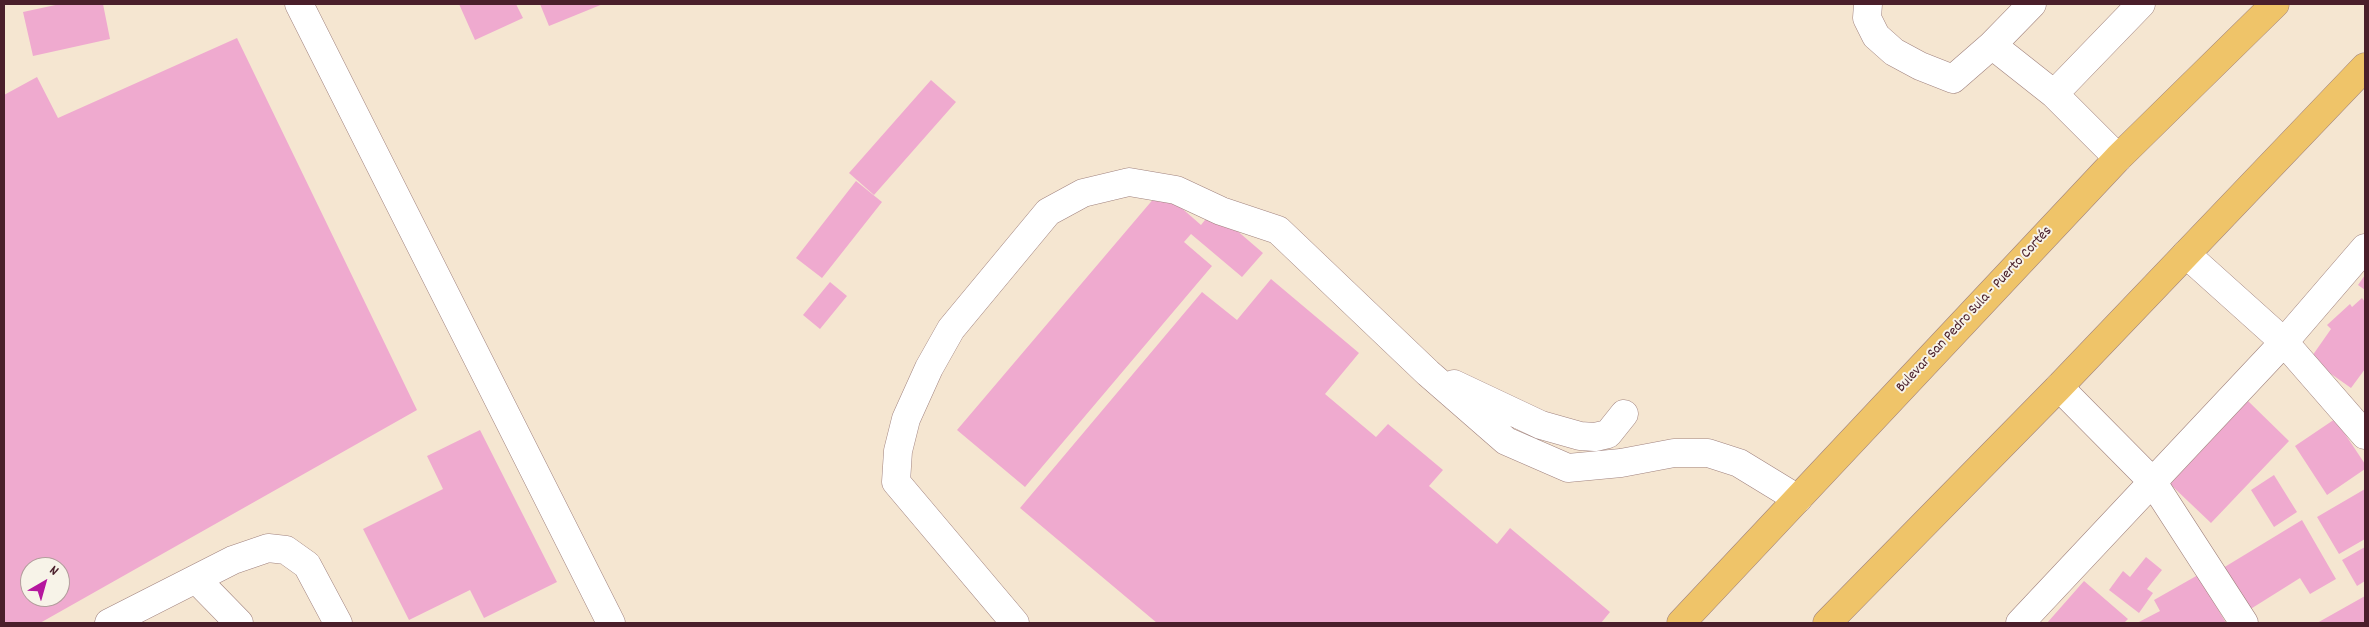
<!DOCTYPE html>
<meta charset="utf-8">
<style>
body{margin:0}
#map{position:relative;width:2369px;height:627px;overflow:hidden;background:#f5e6d1;font-family:Dekko,sans-serif}
canvas{display:block}
.frame{position:absolute;inset:0;border:5px solid #4a1f2b;pointer-events:none}
.north{position:absolute;left:20px;top:557px;width:50px;height:50px;box-sizing:border-box;background:#f7f3e8;border:1px solid #b29e9c;border-radius:50%;rotate:38deg;font-size:14px;font-weight:700;line-height:20px;text-align:center;color:#4a1f2b}
.north::after{content:'';display:block;margin:auto;width:18px;height:22px;background:#b5179e;clip-path:polygon(50% 0,100% 100%,50% 72%,0 100%)}
</style>
<div id="map">
<canvas width="2369" height="627"></canvas>
<div class="frame"></div>
<div class="north">N</div>
</div>
<script>
const context = document.querySelector('canvas').getContext('2d');
context.lineJoin = 'round';
function fillPath(path, color) { context.fillStyle = color; context.fill(path, 'evenodd'); }
const toPath = rows => new Path2D(rows.map(r => 'M' + r).join(''));
function trace(path, color, width, dash) { context.strokeStyle = color; context.lineWidth = width; context.lineCap = dash ? 'butt' : 'round'; context.setLineDash(dash || []); context.stroke(path); }
function drawText(font, color, halo, rows, align = 'center') {
  context.font = font + ' Dekko,sans-serif'; context.lineWidth = 4; context.setLineDash([]); context.textBaseline = 'middle'; context.strokeStyle = halo; context.fillStyle = color; for (const [text, x, y, turn = 0] of rows) {
    context.save(); context.translate(x, y); context.rotate((+turn || 0) * Math.PI / 180); context.textAlign = isNaN(turn) ? turn : align; if (halo) context.strokeText(text, 0, 0); context.fillText(text, 0, 0); context.restore();
  }
}
fillPath(toPath([
 [60,4,103,4,110,39,33,56,23,12],
 [459,4,516,4,523,18,475,40],
 [540,4,603,4,549,26],
 [237,38,417,410,40,623,4,623,4,95,37,77,58,118],
 [30,567,60,567,60,597,30,597],
 [931,80,956,102,874,195,849,173],
 [856,181,882,202,822,278,796,258],
 [1161,190,1201,225,1213,210,1263,253,1242,277,1191,234,1184,242,1212,266,1025,487,957,430],
 [2365,275,2365,290,2358,285],
 [1271,279,1359,353,1325,394,1376,437,1388,424,1443,470,1429,486,1497,544,1510,528,1610,612,1601,623,1157,623,1020,508,1202,292,1237,320],
 [830,282,847,296,820,329,803,315],
 [2362,298,2365,302,2365,369,2351,388,2310,359,2331,329,2327,325,2350,304,2352,307],
 [2248,401,2289,441,2211,523,2170,484],
 [2335,419,2365,464,2365,469,2327,495,2295,446],
 [480,430,557,582,484,618,470,590,409,620,363,529,443,489,427,456],
 [2274,475,2297,512,2274,527,2251,490],
 [2365,489,2365,539,2339,554,2317,517],
 [2302,520,2336,579,2310,594,2300,578,2249,610,2223,568],
 [2365,547,2365,581,2357,586,2342,560],
 [2146,557,2162,570,2147,589,2153,593,2139,613,2109,590,2123,571,2130,577],
 [2198,575,2226,623,2137,623,2160,611,2154,600],
 [2084,581,2128,619,2124,623,2047,623],
 [2365,596,2365,623,2317,623]
]), '#efaacf');
const minor = toPath([
 [299,4,611,623],
 [1868,4,1867,18,1876,36,1894,52,1920,66,1953,79,1992,45],
 [2032,4,1992,45,2054,94,2118,158],
 [2054,94,2141,4],
 [2186,254,2284,342,2365,435],
 [1454,384,1541,425,1580,436,1595,437,1608,434,1624,414],
 [2059,387,2152,481,2244,623],
 [196,579,239,623],
 [109,623,233,560,268,548,286,550,307,565,338,623],
 [1015,623,896,482,898,451,906,419,929,368,951,329,1048,212,1083,193,1129,182,1176,190,1221,211,1278,230,1428,373,1506,441,1568,468,1621,463,1674,453,1708,453,1739,463,1798,499],
 [2020,623,2284,342,2365,248]
]);
const highway = toPath([
 [1681,623,2118,158,2275,4],
 [1827,623,2059,387,2365,67]
]);
trace(minor, '#a0827e', 29);
trace(highway, '#a0827e', 29);
trace(minor, '#fff', 28);
trace(highway, '#efc469', 28);
drawText('15px', '#4a1f2b', '#f7f3e8', [
 ["Bulevar San Pedro Sula - Puerto Cortés",1975,310,-47]
]);
</script>
